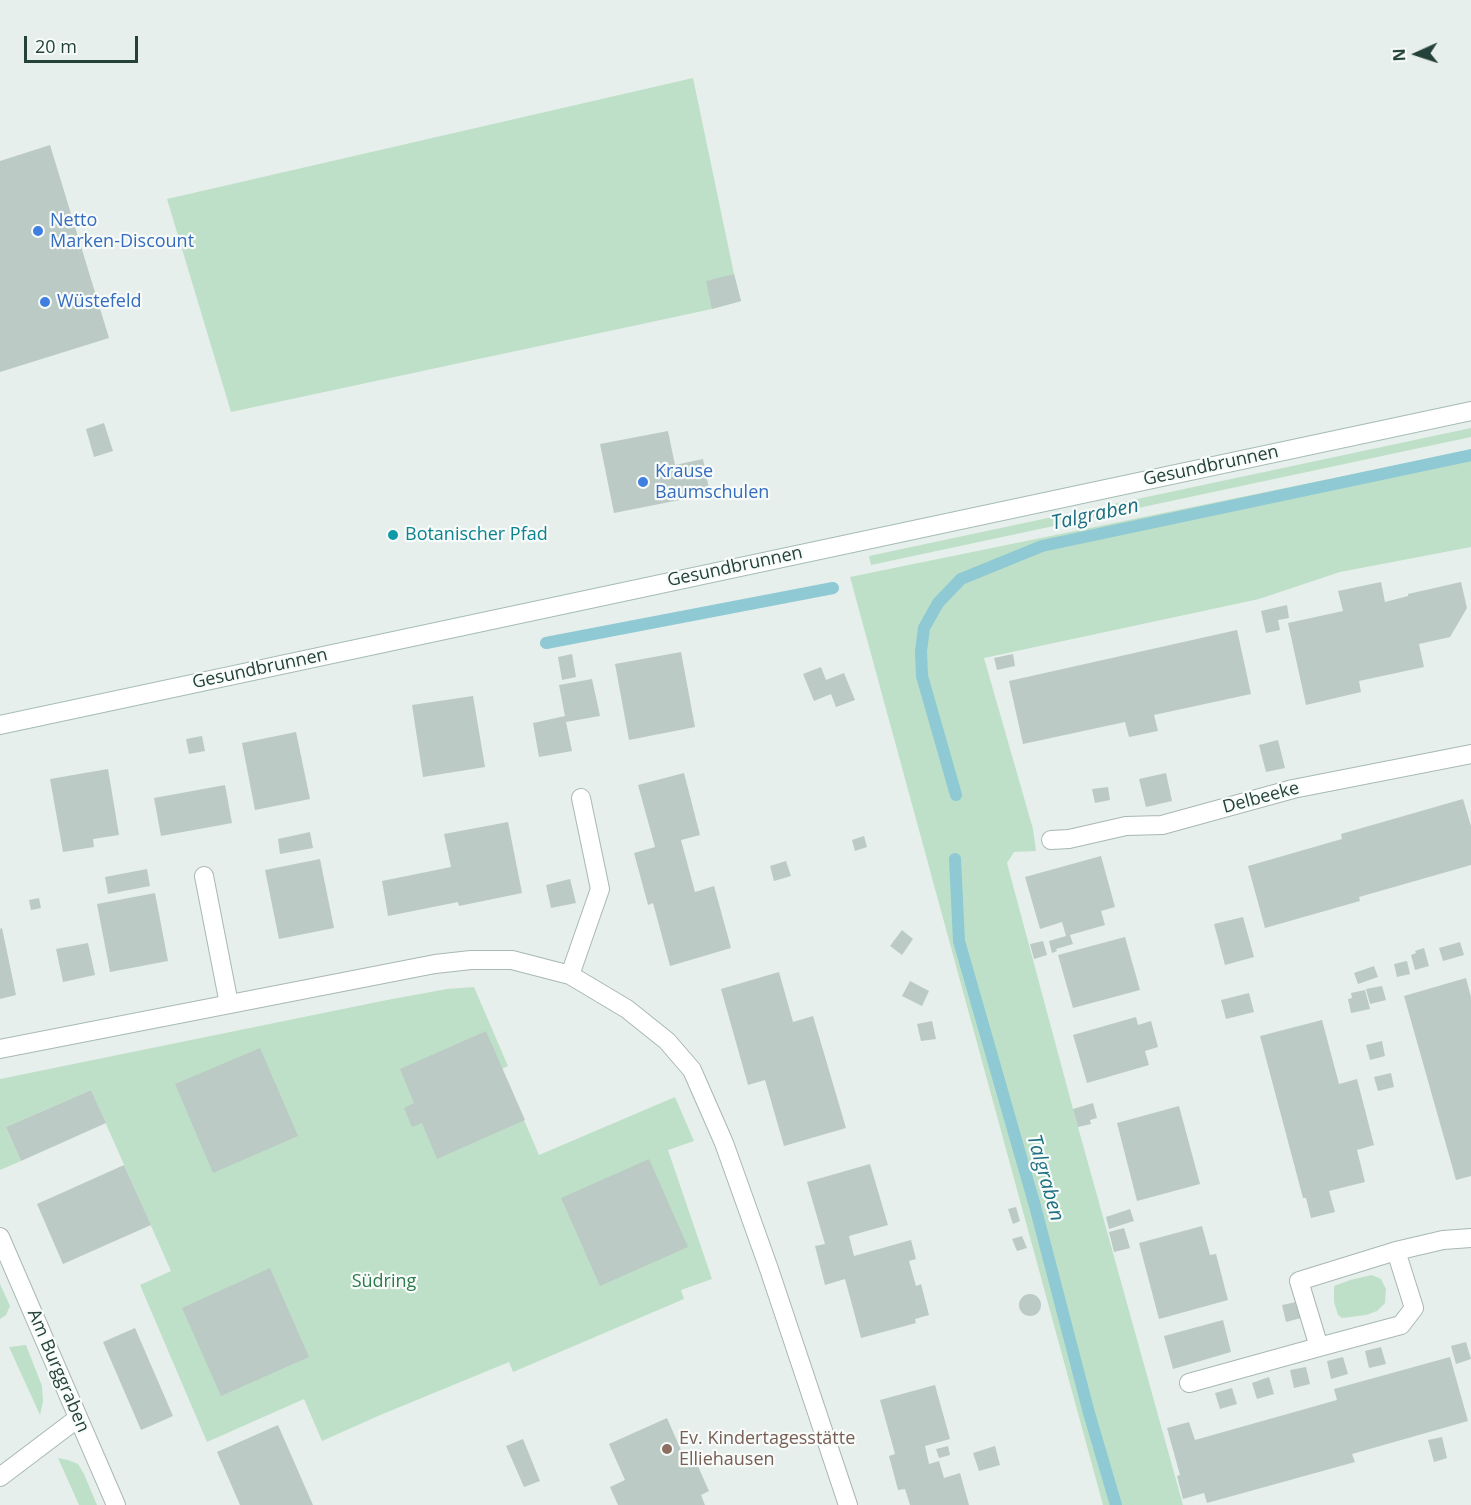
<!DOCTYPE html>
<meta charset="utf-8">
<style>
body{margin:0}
#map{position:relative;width:1471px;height:1505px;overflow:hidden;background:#e6efeb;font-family:"Open Sans",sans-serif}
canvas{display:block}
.north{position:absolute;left:1387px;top:24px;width:60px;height:60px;-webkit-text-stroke:4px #f7fbf9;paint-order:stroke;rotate:267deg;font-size:16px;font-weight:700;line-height:24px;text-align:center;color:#24423a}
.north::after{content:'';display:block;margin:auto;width:21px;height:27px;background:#24423a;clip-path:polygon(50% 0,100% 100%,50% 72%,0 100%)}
.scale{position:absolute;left:24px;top:36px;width:114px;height:27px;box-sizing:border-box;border:3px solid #24423a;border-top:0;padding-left:8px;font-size:18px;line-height:21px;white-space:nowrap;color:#24423a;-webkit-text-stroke:4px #f7fbf9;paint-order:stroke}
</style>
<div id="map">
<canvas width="1471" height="1505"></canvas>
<div class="north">N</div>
<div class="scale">20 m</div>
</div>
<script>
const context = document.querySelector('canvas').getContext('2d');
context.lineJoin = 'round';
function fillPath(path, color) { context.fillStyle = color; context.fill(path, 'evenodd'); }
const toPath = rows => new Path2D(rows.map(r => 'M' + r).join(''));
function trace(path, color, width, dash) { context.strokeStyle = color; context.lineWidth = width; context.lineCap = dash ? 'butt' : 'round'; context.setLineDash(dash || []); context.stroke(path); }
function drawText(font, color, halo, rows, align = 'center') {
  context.font = font + ' "Open Sans",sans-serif'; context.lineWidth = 4.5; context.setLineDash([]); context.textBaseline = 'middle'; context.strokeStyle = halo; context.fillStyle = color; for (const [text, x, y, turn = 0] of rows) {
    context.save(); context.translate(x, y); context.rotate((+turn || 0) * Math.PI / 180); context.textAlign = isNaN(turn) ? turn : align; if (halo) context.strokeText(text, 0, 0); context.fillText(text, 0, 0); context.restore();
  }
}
fillPath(toPath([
 [693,78,734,274,741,301,712,309,231,412,167,199],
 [1471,428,1471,437,871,565,869,556],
 [1471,450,1471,547,1340,572,1259,599,984,658,1033,829,1036,851,1014,852,1007,863,1073,1109,1183,1505,1103,1505,850,577],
 [474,987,508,1066,502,1069,539,1155,675,1097,694,1141,668,1150,712,1279,681,1290,684,1299,513,1372,509,1362,378,1416,322,1441,304,1399,207,1442,140,1285,171,1271,91,1090,6,1127,21,1161,0,1170,0,1079,387,1000,447,989],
 [1372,1275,1381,1279,1386,1289,1385,1303,1377,1311,1366,1315,1342,1318,1338,1315,1334,1302,1334,1286,1350,1280],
 [0,1284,10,1306,6,1315,0,1319],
 [26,1345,42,1386,43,1402,40,1415,9,1347],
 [58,1458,68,1460,78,1464,84,1474,97,1505,79,1505]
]), '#bfe0c8');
trace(toPath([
 [546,643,833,588],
 [956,795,922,676,921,651,924,628,938,603,961,579,1042,546,1471,455],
 [955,859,959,941,1035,1206,1089,1413,1116,1505]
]), '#8ec9d4', 12);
fillPath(toPath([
 [50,145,109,338,0,372,0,161],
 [734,274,741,301,712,309,706,281],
 [104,423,113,451,94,457,86,429],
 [668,431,675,465,703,459,710,494,614,513,600,444],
 [1381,582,1385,602,1408,596,1408,594,1461,582,1467,608,1450,637,1419,644,1424,667,1359,681,1361,692,1306,705,1288,623,1343,611,1338,591],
 [1287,605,1289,618,1278,620,1280,630,1266,633,1261,611],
 [1237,630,1251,694,1154,715,1158,731,1129,737,1125,722,1023,744,1009,681],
 [681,652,695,727,629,740,615,664],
 [572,654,576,677,562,680,558,657],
 [1013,654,1015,666,997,670,994,658],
 [821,667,826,680,844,673,855,700,836,707,831,694,814,701,803,674],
 [592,679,600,716,566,722,572,751,539,757,533,723,565,716,559,685],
 [473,696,485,767,423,777,412,705],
 [296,732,310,799,255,810,242,743],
 [202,736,205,751,189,754,186,739],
 [1278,740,1285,768,1266,772,1259,745],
 [108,769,119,835,93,839,94,847,63,852,50,779],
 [684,773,700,835,681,840,695,892,714,886,731,948,670,966,653,903,648,905,634,853,655,847,638,785],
 [1166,773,1172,801,1146,807,1139,779],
 [225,785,232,823,161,836,154,798],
 [1108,787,1110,800,1095,803,1092,789],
 [1463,799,1471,826,1471,865,1359,897,1360,901,1265,928,1248,866,1342,839,1341,834],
 [508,822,522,893,459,906,458,902,388,916,382,881,451,867,444,834],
 [310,832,313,848,280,854,278,839],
 [864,836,867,847,855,851,852,840],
 [1101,856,1115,907,1101,911,1105,925,1070,935,1073,944,1056,949,1057,951,1052,953,1049,941,1066,936,1062,922,1040,929,1025,877],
 [320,859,334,928,279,939,265,870],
 [786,861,791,876,774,881,770,866],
 [147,869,150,886,108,894,105,877],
 [570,879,576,903,551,908,546,885],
 [155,893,168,961,110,972,97,904],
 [39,898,41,908,31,910,29,900],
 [1243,917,1254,957,1225,965,1214,924],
 [2,928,16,995,0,999,0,929],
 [902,930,913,939,902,955,890,946],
 [1125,937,1140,990,1073,1008,1058,955],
 [1043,941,1047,955,1034,959,1030,944],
 [1460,942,1464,955,1443,961,1439,948],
 [88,943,95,975,63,982,56,949],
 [1424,948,1429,966,1415,970,1411,955,1416,953,1415,951],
 [1407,961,1410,974,1397,977,1394,964],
 [1374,966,1378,977,1358,984,1354,973],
 [779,972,793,1022,813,1016,846,1128,784,1146,765,1080,748,1085,721,989],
 [1466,978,1471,997,1471,1176,1456,1180,1404,996],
 [910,981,929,991,922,1006,902,996],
 [1382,986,1386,1000,1370,1004,1366,989],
 [1365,990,1370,1009,1351,1013,1348,999,1352,998,1351,993],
 [1249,993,1254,1012,1226,1019,1221,1000],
 [1136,1017,1138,1025,1151,1021,1158,1047,1145,1051,1149,1065,1087,1083,1073,1035],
 [1322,1020,1339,1084,1357,1079,1374,1145,1357,1150,1365,1182,1329,1191,1335,1212,1311,1218,1306,1198,1303,1198,1260,1036],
 [932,1021,936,1039,921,1041,917,1024],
 [486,1031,525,1120,437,1159,422,1123,412,1127,404,1108,414,1103,400,1069],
 [1382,1041,1385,1056,1370,1060,1366,1045],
 [260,1048,298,1136,213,1173,175,1084],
 [1391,1073,1394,1087,1378,1091,1374,1077],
 [91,1090,106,1123,21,1161,6,1127],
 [1093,1103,1097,1118,1090,1120,1091,1124,1078,1127,1073,1109],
 [1179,1106,1200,1184,1137,1201,1117,1123],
 [649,1159,688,1247,600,1286,561,1198],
 [870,1164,888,1225,849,1236,854,1256,911,1240,916,1259,909,1261,916,1286,921,1284,929,1315,915,1319,916,1323,861,1338,845,1279,825,1285,815,1246,825,1244,807,1182],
 [124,1165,151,1225,63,1264,37,1204],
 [1016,1207,1020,1221,1013,1224,1008,1209],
 [1130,1209,1134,1221,1109,1229,1106,1217],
 [1202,1226,1210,1255,1216,1254,1228,1300,1159,1319,1139,1243],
 [1124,1228,1130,1248,1114,1252,1109,1232],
 [1022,1236,1027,1248,1017,1251,1012,1239],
 [270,1268,309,1357,221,1396,182,1308],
 '1019 1305a11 11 0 1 1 22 0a11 11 0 1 1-22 0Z',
 [1296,1302,1301,1318,1286,1322,1282,1305],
 [1223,1320,1231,1352,1173,1369,1164,1336],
 [135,1328,173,1416,141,1430,103,1342],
 [1466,1342,1471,1359,1456,1364,1451,1346],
 [1381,1347,1386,1364,1369,1368,1365,1351],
 [1343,1357,1348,1374,1331,1379,1327,1361],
 [1450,1357,1468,1421,1352,1454,1355,1462,1207,1503,1204,1493,1183,1499,1177,1476,1180,1475,1167,1428,1189,1422,1195,1440,1337,1400,1334,1389],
 [1306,1367,1310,1384,1294,1388,1290,1370],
 [1269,1377,1274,1394,1257,1399,1252,1383],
 [935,1385,950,1439,925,1446,929,1464,939,1461,944,1478,960,1473,969,1505,910,1505,905,1489,898,1490,889,1456,895,1454,880,1400],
 [1232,1388,1237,1404,1220,1409,1215,1393],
 [667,1418,684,1457,692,1453,709,1491,701,1495,705,1505,618,1505,610,1487,625,1480,609,1444],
 [278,1425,313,1505,240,1505,217,1452],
 [1442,1437,1447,1458,1434,1462,1428,1440],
 [523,1439,540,1481,524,1487,506,1446],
 [948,1446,950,1455,939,1458,936,1449],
 [995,1446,1000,1465,979,1471,973,1453]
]), '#bbcac4');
const street = toPath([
 [1051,840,1069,839,1126,826,1162,825,1293,789,1471,754],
 [204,876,229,1004],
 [570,975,600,889,581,798],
 [0,1049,435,964,471,960,512,960,570,975,627,1009,667,1041,692,1070,724,1143,769,1269,848,1505],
 [0,1237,116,1505],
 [1396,1251,1414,1308,1401,1325,1319,1347,1299,1281,1396,1251,1443,1240,1471,1238],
 [1189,1383,1319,1347],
 [0,1477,78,1418]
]);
const secondary = toPath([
 [0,725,1471,411]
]);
trace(street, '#a8b8b2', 20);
trace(secondary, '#a4bbb3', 20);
trace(street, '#fff', 18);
trace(secondary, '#fff', 18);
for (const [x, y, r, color] of [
 [38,231,6,"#3f7fe0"],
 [45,302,6,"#3f7fe0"],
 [643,482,6,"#3f7fe0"],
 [393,535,6,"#0f9aa8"],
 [667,1449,6,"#8d6e63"]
]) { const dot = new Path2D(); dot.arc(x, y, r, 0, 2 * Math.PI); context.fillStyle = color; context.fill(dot); trace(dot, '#f7fbf9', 2); }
drawText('18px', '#366cbe', '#f7fbf9', [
 ["Netto",50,221],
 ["Marken-Discount",50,242],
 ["Wüstefeld",57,302],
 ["Krause",655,472],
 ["Baumschulen",655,493]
], 'left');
drawText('18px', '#24423a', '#f7fbf9', [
 ["Gesundbrunnen",1211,466,-12],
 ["Gesundbrunnen",735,567,-12],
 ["Gesundbrunnen",260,669,-12],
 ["Delbeeke",1261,798,-15],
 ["Am Burggraben",58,1371,67]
]);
drawText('18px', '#0d838f', '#f7fbf9', [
 ["Botanischer Pfad",405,535]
], 'left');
drawText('18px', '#2d7a4b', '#f7fbf9', [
 ["Südring",384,1282]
]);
drawText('18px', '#785e54', '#f7fbf9', [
 ["Ev. Kindertagesstätte",679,1439],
 ["Elliehausen",679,1460]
], 'left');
drawText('italic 20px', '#1c6f80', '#f7fbf9', [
 ["Talgraben",1095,515,-12],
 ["Talgraben",1045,1178,74]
]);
</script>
